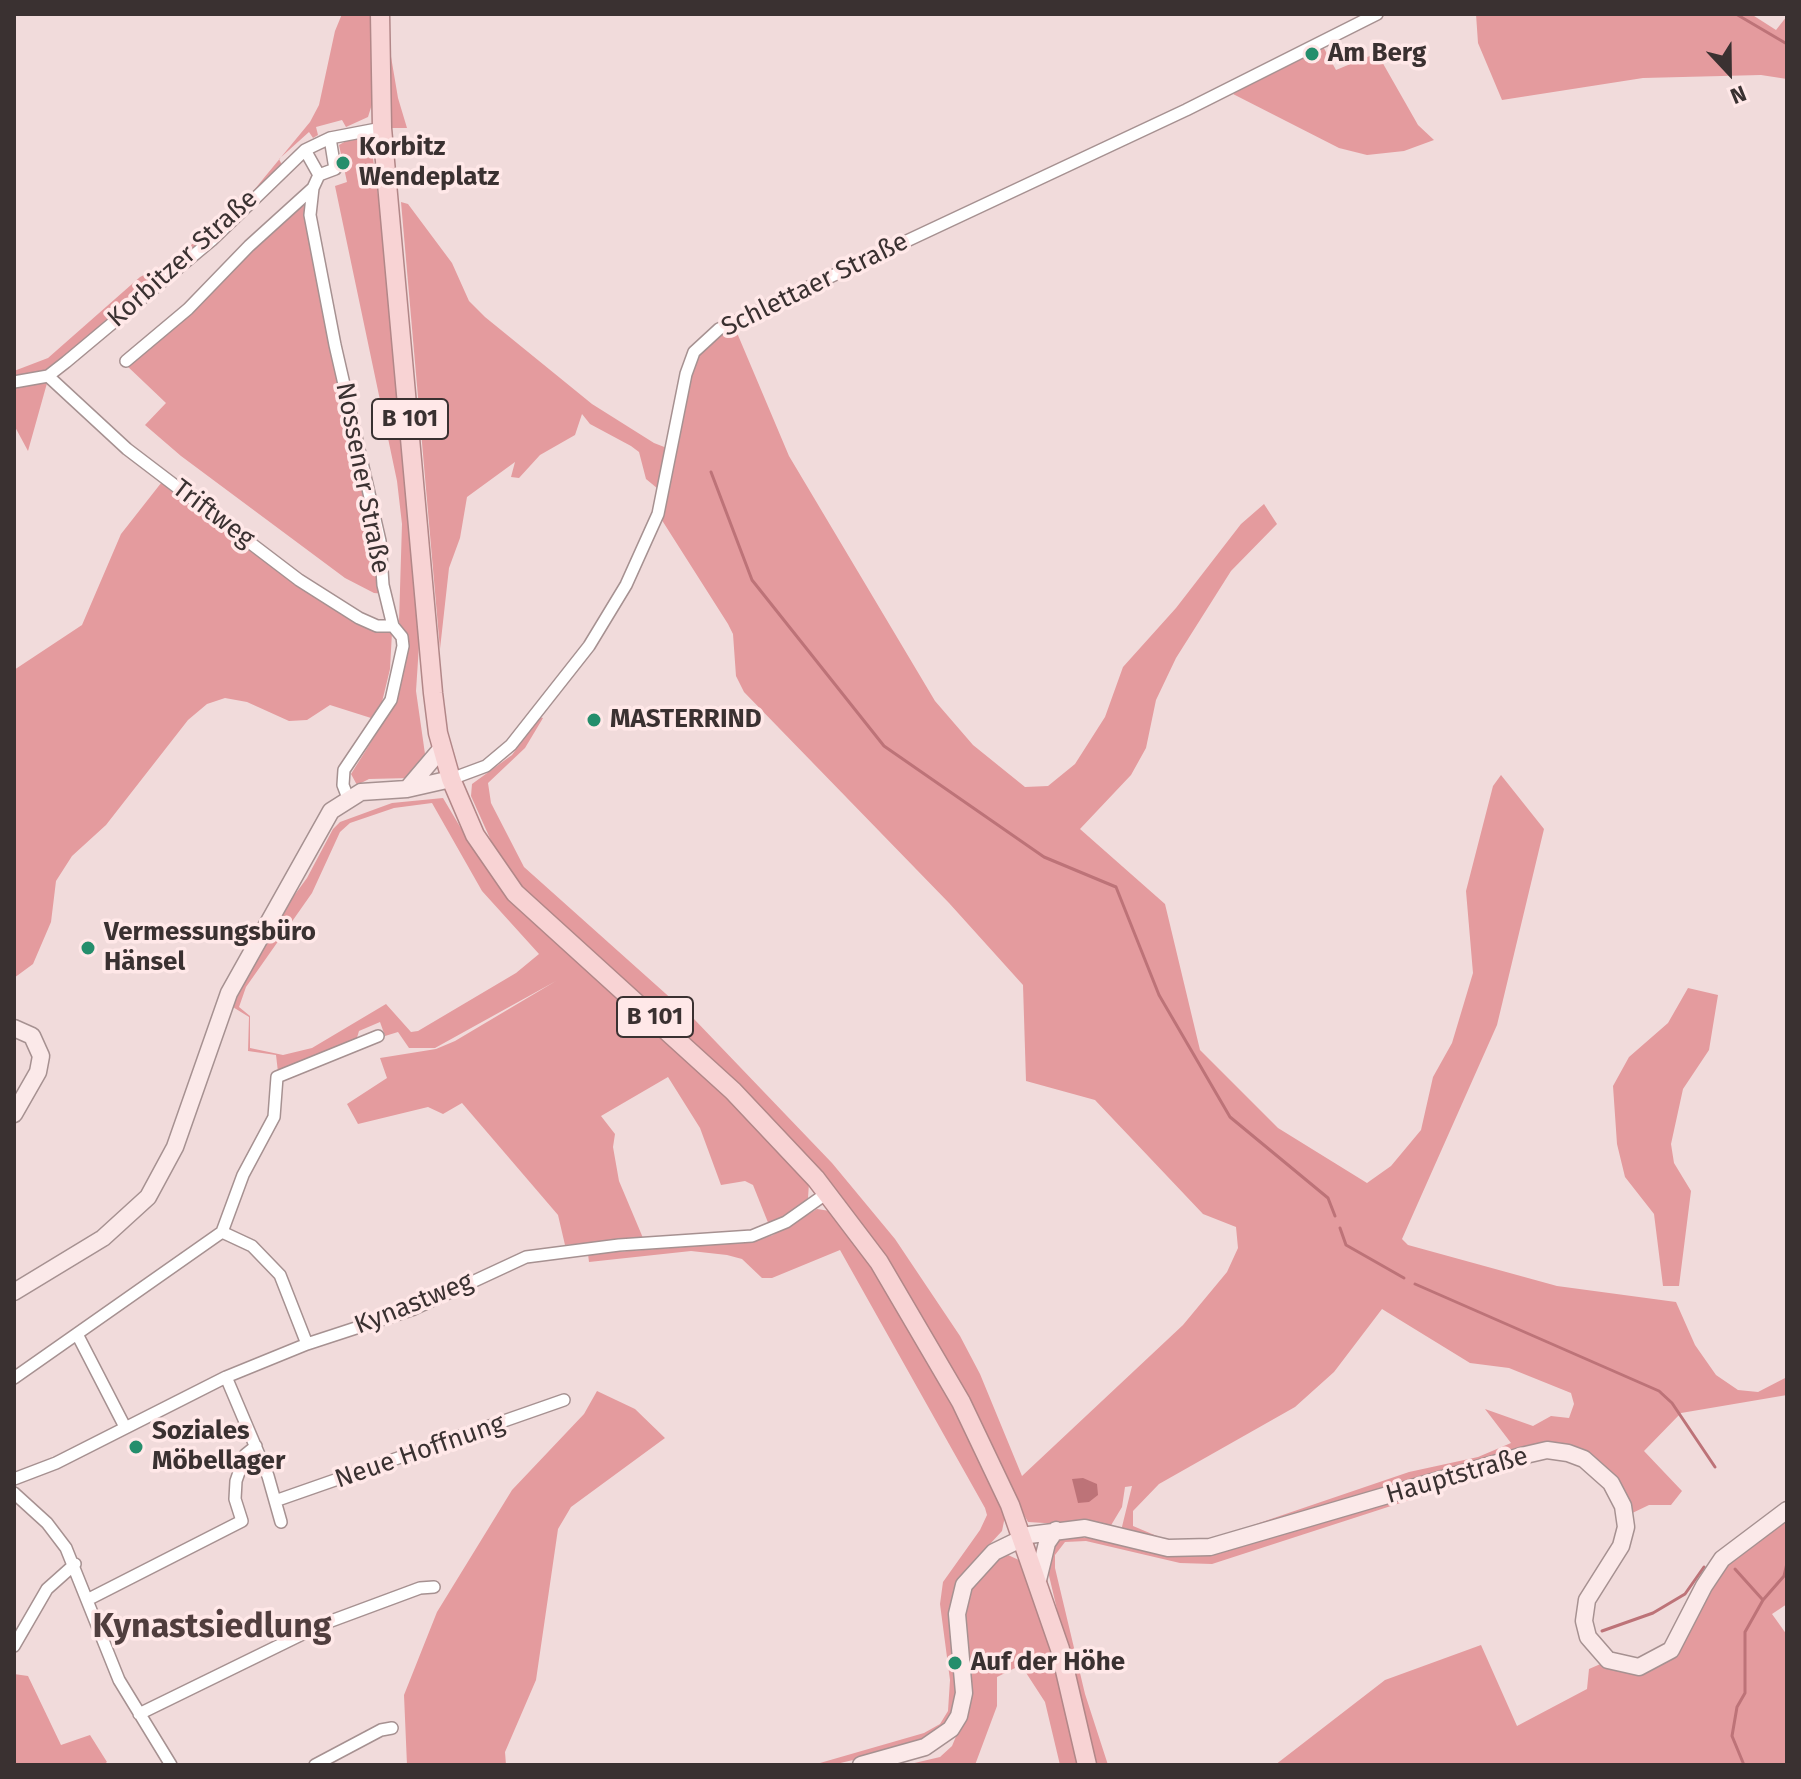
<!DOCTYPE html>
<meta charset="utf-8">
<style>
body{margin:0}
#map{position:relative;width:1801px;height:1779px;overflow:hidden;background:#f1dbdb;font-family:"Fira Sans",sans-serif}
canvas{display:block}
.frame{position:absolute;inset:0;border:16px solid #3a3131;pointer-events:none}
.north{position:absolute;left:1689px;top:32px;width:80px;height:80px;-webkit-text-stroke:6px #ffe8e8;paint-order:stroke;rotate:158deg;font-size:22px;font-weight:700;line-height:32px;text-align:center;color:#3a3131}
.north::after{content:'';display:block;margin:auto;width:28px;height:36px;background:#3a3131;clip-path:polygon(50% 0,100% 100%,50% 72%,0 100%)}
</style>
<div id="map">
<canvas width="1801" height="1779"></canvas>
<div class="frame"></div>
<div class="north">N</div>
</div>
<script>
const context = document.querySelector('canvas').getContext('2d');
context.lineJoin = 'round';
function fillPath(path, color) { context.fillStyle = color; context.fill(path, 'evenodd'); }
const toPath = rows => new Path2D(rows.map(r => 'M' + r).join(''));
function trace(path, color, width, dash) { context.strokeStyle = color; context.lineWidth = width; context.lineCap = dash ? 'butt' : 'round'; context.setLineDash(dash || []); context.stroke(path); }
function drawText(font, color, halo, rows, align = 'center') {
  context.font = font + ' "Fira Sans",sans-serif'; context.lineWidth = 7; context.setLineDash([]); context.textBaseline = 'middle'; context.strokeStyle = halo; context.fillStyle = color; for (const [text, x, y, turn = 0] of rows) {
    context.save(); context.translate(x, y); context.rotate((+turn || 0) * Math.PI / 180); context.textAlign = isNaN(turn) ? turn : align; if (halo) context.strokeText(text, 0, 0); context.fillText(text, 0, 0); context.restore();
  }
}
fillPath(toPath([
 [342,14,374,14,373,101,368,117,346,127,342,120,316,127,318,135,313,138,309,132,279,159,282,165,240,210,49,376,28,451,14,425,14,371,48,358,140,277,164,265,225,220,254,190,310,122,319,105,335,31],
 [385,14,389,14,388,39,398,98,407,128,391,128],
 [1476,14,1751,14,1776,30,1787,16,1787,79,1761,75,1643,78,1502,100,1478,43],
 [1321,43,1336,70,1377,53,1418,125,1434,140,1404,151,1367,155,1339,148,1233,94],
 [353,137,365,137,371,143,390,286,420,630,416,691,425,754,410,778,369,779,357,785,351,774,396,702,409,642,399,622,402,524,397,481,335,186,347,182,339,145],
 [313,188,313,202,386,594,374,593,345,578,181,456,145,425,166,403,125,364],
 [401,202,408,204,452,263,469,301,485,317,592,404,654,443,672,450,694,352,732,321,789,456,935,701,973,745,1025,787,1048,786,1075,764,1105,717,1123,667,1176,608,1241,524,1264,504,1277,524,1231,571,1176,658,1156,700,1146,748,1131,775,1080,829,1165,904,1200,1050,1278,1128,1367,1183,1391,1166,1421,1130,1433,1077,1452,1043,1473,973,1466,891,1493,786,1501,775,1544,829,1497,1025,1402,1239,1408,1245,1557,1286,1676,1302,1695,1345,1716,1375,1738,1390,1758,1392,1787,1377,1787,1395,1681,1413,1644,1451,1682,1491,1671,1505,1649,1505,1624,1517,1618,1494,1568,1453,1533,1460,1212,1564,1180,1563,1086,1541,1065,1542,1055,1555,1055,1568,1085,1694,1108,1765,1094,1765,1046,1563,1056,1541,1064,1537,1119,1539,1132,1486,1125,1487,1122,1507,1110,1527,1028,1522,872,1238,844,1201,821,1172,556,925,513,878,497,854,471,796,472,784,512,755,539,717,543,718,525,748,488,783,491,803,524,867,694,1019,832,1163,895,1239,960,1336,980,1374,1022,1476,1183,1325,1227,1272,1238,1248,1236,1227,1203,1214,1095,1100,1026,1081,1023,985,949,903,744,692,736,676,733,634,728,624,658,514,663,493,646,479,639,452,631,446,590,424,582,414,575,435,540,455,519,478,511,477,515,462,467,497,460,538,449,568,440,649],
 [1382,1309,1470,1363,1509,1368,1571,1393,1574,1404,1569,1418,1551,1416,1533,1426,1485,1409,1511,1443,1478,1457,1409,1472,1221,1536,1197,1541,1164,1539,1133,1526,1133,1511,1159,1484,1295,1407,1334,1372],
 [165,478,299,580,392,632,390,669,382,702,371,718,330,705,307,720,289,721,247,702,225,698,207,704,188,720,106,825,72,856,56,881,51,922,33,964,14,978,14,670,82,625,121,534],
 [443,798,475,852,520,911,729,1094,809,1183,808,1198,795,1211,769,1225,753,1185,745,1181,721,1185,700,1128,668,1077,601,1116,615,1134,613,1147,619,1181,643,1238,565,1245,558,1215,462,1103,443,1114,428,1107,358,1124,347,1104,387,1078,380,1058,436,1049,455,1041,556,981,435,1048,409,1048,398,1032,385,1036,380,1022,359,1031,356,1041,278,1072,276,1055,248,1051,249,1017,228,1004,268,931,307,878,333,829,340,822,392,803],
 [432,803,482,891,539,954,516,973,418,1031,411,1032,386,1004,312,1048,283,1055,250,1048,250,1016,239,1007,246,987,312,893,340,832,350,823,394,808],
 [1688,988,1718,995,1709,1050,1683,1089,1671,1144,1674,1163,1691,1191,1679,1286,1663,1286,1654,1214,1625,1177,1617,1144,1613,1086,1629,1057,1668,1023],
 [817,1209,830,1211,860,1249,934,1365,1005,1516,1002,1531,966,1570,953,1597,951,1645,959,1684,952,1718,939,1731,908,1747,832,1765,813,1765,924,1733,940,1724,948,1711,950,1680,940,1604,943,1582,980,1530,987,1515,985,1508,840,1250,772,1278,762,1278,742,1259,727,1255,691,1251,589,1262,588,1254,753,1242,773,1235],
 [597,1391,635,1409,665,1438,571,1507,558,1529,536,1680,505,1752,506,1765,407,1765,404,1695,437,1612,512,1490,584,1414],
 [1787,1517,1787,1604,1772,1614,1787,1635,1787,1765,1275,1765,1385,1680,1481,1645,1517,1726,1587,1689,1589,1669,1605,1662,1656,1667,1725,1562],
 [1008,1555,1021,1561,1053,1649,1078,1765,1060,1765,1045,1702,1021,1665,997,1677,997,1706,975,1765,906,1765,940,1757,952,1746,957,1734,961,1625,971,1586,1000,1558],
 [14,1674,28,1676,61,1745,90,1735,107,1762,103,1765,14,1765]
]), '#e49b9e');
fillPath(toPath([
 [1083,1478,1097,1484,1098,1495,1089,1502,1078,1503,1072,1479]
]), '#bd7378');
trace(toPath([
 [1736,14,1787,44],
 [711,472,752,580,884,746,1044,857,1116,887,1159,995,1230,1117,1328,1198,1335,1216],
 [1340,1228,1346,1245,1404,1278],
 [1415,1284,1659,1391,1672,1403,1715,1467],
 [1735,1569,1762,1599],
 [1602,1631,1653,1613,1685,1594,1704,1567],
 [1744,1765,1732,1736,1737,1707,1745,1693,1745,1632,1763,1600,1784,1576,1787,1563]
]), '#bd7378', 3);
const street = toPath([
 [319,175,335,169,330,138],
 [313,188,310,215,335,345,380,541,383,585,393,626,402,637,403,646,391,700,344,770,343,785,348,798],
 [126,361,188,309,249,246,313,188,319,175,305,150],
 [48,376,127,449,299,580,359,618,377,626,393,626],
 [14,382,48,376,66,362,212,240,305,150,330,138,382,128],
 [451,779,486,766,511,745,589,646,626,585,658,514,686,374,694,352,719,329,1186,110,1377,14],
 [222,1232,252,1246,280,1275,307,1344],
 [77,1334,125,1427],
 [226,1377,268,1476,281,1522],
 [14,1378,222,1232,243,1175,274,1117,277,1077,378,1036],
 [14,1479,56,1463,226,1377,307,1344,414,1309,526,1257,619,1245,752,1236,786,1222,827,1193],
 [14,1493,47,1523,66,1548,119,1680,171,1765],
 [275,1501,564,1400],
 [87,1600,242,1521,235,1499,236,1481,245,1455,256,1446],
 [14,1646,47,1589,75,1564],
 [139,1714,323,1624,420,1588,434,1587],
 [315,1765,381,1730,392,1728]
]);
const secondary = toPath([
 [408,788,442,748],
 [14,1028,32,1036,41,1056,38,1072,14,1114],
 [14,1292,103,1238,148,1197,175,1147,229,993,331,811,361,792,407,789,451,779],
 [1038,1580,1047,1543,1056,1530],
 [861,1765,925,1747,951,1729,959,1716,964,1693,957,1614,964,1585,994,1552,1029,1535,1085,1528,1168,1548,1210,1547,1521,1456,1547,1450,1568,1453,1584,1459,1611,1483,1623,1506,1626,1527,1621,1546,1587,1600,1584,1621,1588,1637,1608,1660,1639,1667,1671,1650,1704,1586,1722,1559,1787,1510]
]);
const primary = toPath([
 [380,14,382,128,433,693,438,733,451,779,475,835,515,893,733,1091,816,1179,879,1262,961,1402,1010,1505,1060,1649,1087,1765]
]);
trace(street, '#a69191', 14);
trace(secondary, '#a69191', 19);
trace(primary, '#b28788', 21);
trace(street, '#fff', 11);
trace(secondary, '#fbe9e9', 16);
trace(primary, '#f8d3d4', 18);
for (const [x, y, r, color] of [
 [1312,54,8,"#258e6c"],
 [343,163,8,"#258e6c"],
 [594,720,8,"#258e6c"],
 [88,948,8,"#258e6c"],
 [136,1447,8,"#258e6c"],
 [955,1663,8,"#258e6c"]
]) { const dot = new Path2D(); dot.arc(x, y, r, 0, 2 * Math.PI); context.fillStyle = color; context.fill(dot); trace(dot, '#ffe8e8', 3); }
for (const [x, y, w] of [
 [410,419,76],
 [655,1017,76]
]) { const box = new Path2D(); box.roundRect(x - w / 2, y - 20, w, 40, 6); context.fillStyle = '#ffe8e8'; context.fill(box); trace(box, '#3a3131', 2); }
drawText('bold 24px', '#3a3131', null, [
 ["B 101",410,419],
 ["B 101",655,1017]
]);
drawText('bold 26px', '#3a3131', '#ffe8e8', [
 ["Am Berg",1328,54],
 ["Korbitz",359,148],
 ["Wendeplatz",359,178],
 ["MASTERRIND",610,720],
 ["Vermessungsbüro",104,933],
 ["Hänsel",104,963],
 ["Soziales",152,1432],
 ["Möbellager",152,1462],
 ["Auf der Höhe",971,1663]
], 'left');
drawText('26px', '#3a3131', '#ffe8e8', [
 ["Korbitzer Straße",183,259,-42],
 ["Schlettaer Straße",815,285,-26],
 ["Nossener Straße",362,478,79],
 ["Triftweg",213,514,37],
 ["Kynastweg",414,1304,-22],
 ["Neue Hoffnung",420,1452,-19],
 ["Hauptstraße",1457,1476,-16]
]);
drawText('bold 34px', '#503e3e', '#ffe8e8', [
 ["Kynastsiedlung",212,1628]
]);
</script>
